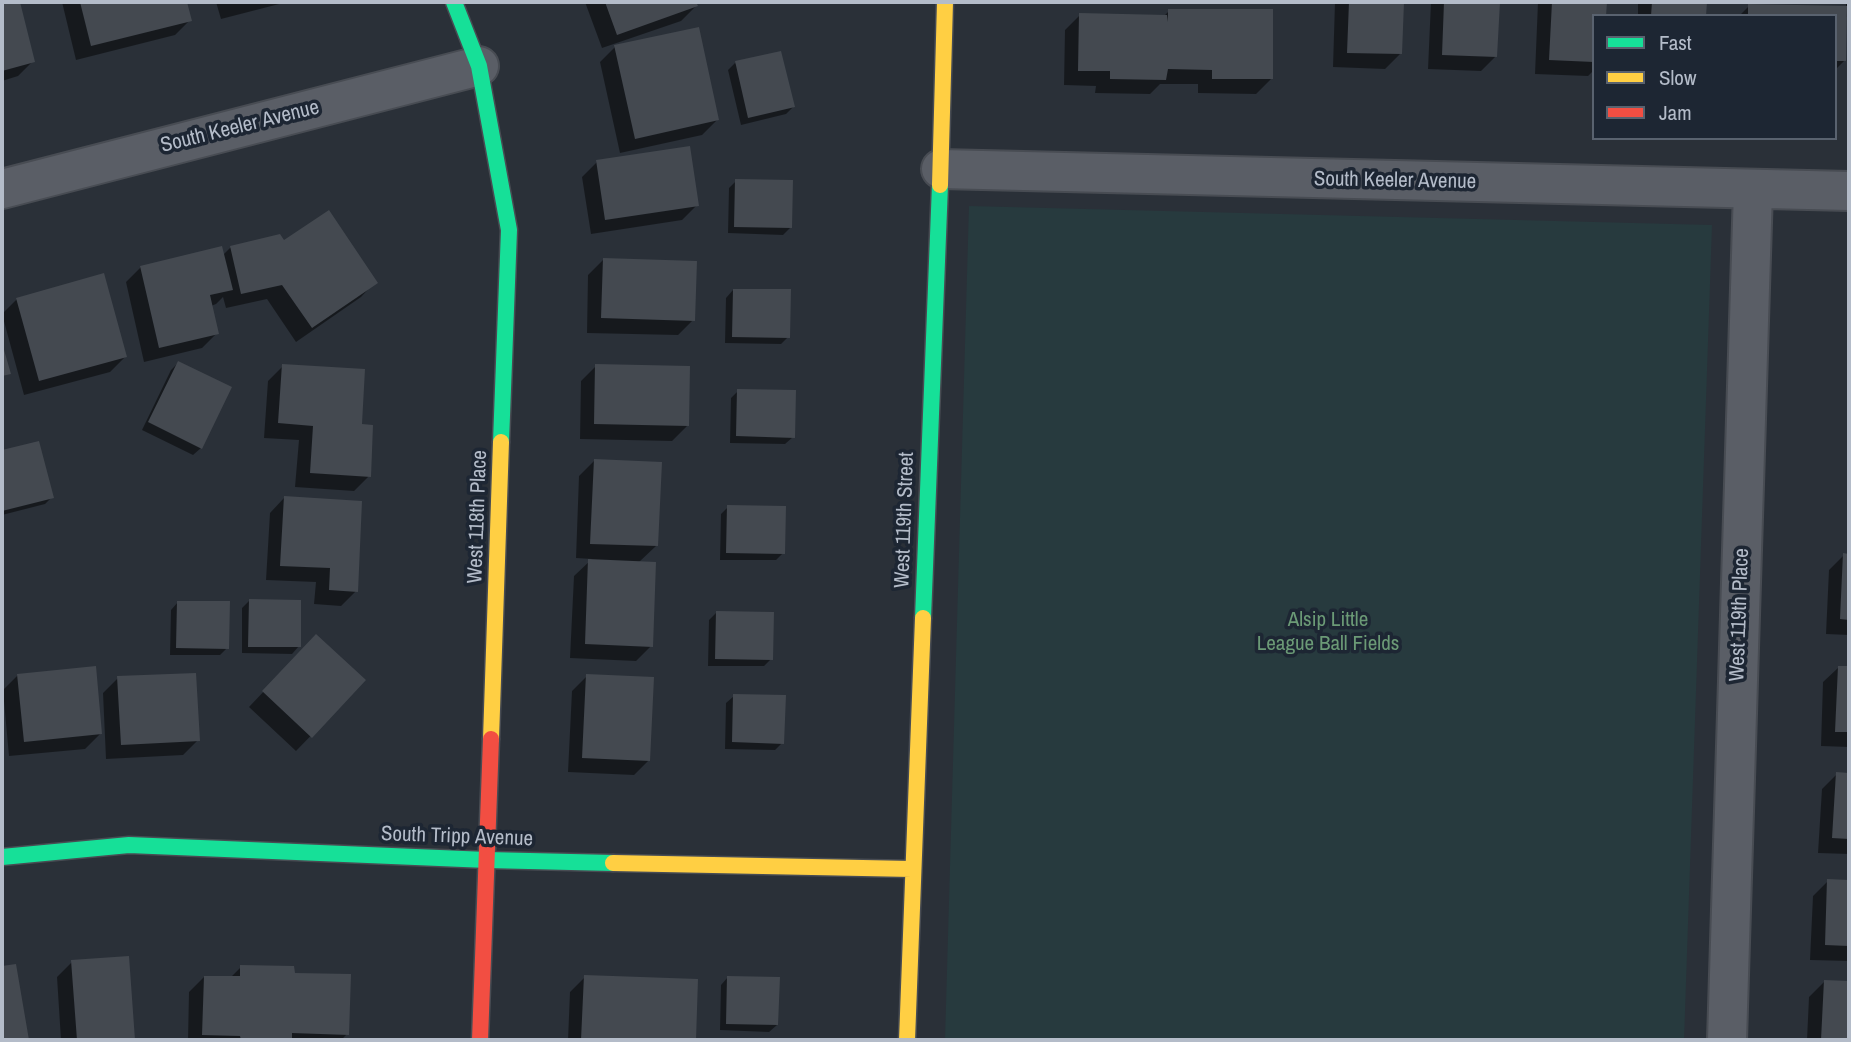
<!DOCTYPE html>
<style>
body{margin:0}
#map{position:relative;width:1851px;height:1042px;overflow:hidden;background:#2a3038;font-family:"Archivo Narrow",sans-serif}
canvas{display:block}
.frame{position:absolute;inset:0;border:4px solid #b4bcc9;pointer-events:none}
.legend{position:absolute;left:1592px;top:14px;width:245px;height:126px;box-sizing:border-box;background:#1d2633;border:2px solid #59626f;margin:0;padding:9px 12px;list-style:none;font-size:21px;color:#b4bcc9}
.legend li{display:flex;align-items:center;gap:14px;height:35px}
.legend b{width:35px;border:2px solid #59626f}
</style>
<div id="map">
<canvas width="1851" height="1042"></canvas>
<div class="frame"></div>
<ul class="legend">
<li><b style="height:9px;background:#16e098"></b>Fast</li>
<li><b style="height:9px;background:#ffcf43"></b>Slow</li>
<li><b style="height:9px;background:#f24e42"></b>Jam</li>
</ul>
</div>
<script>
const context = document.querySelector('canvas').getContext('2d');
context.lineJoin = 'round';
function fillPath(path, color) { context.fillStyle = color; context.fill(path, 'evenodd'); }
const toPath = rows => new Path2D(rows.map(r => 'M' + r).join(''));
function trace(path, color, width, dash) { context.strokeStyle = color; context.lineWidth = width; context.lineCap = dash ? 'butt' : 'round'; context.setLineDash(dash || []); context.stroke(path); }
function drawText(font, color, halo, rows, align = 'center') {
  context.font = font + ' "Archivo Narrow",sans-serif'; context.lineWidth = 7; context.setLineDash([]); context.textBaseline = 'middle'; context.strokeStyle = halo; context.fillStyle = color; for (const [text, x, y, turn = 0] of rows) {
    context.save(); context.translate(x, y); context.rotate((+turn || 0) * Math.PI / 180); context.textAlign = isNaN(turn) ? turn : align; if (halo) context.strokeText(text, 0, 0); context.fillText(text, 0, 0); context.restore();
  }
}
fillPath(toPath([
 [969,206,1712,225,1684,1040,945,1040]
]), '#273a3e');
fillPath(toPath([
 [2,2,18,2,33,61,18,76,2,81],
 [62,2,185,2,190,20,175,35,76,60],
 [216,2,287,2,221,19],
 [585,2,694,2,696,6,681,21,602,48],
 [1335,2,1402,2,1400,54,1385,69,1333,67],
 [1431,2,1498,2,1496,56,1481,71,1428,69],
 [1538,2,1605,2,1604,16,1594,16,1594,70,1588,76,1535,74],
 [1638,2,1705,2,1705,16,1638,16],
 [1846,2,1849,2,1849,17,1845,17,1845,60,1835,70,1835,16,1739,16,1749,6,1846,8],
 [1169,11,1271,79,1256,94,1198,93,1198,84,1160,84,1150,94,1095,93,1096,86,1064,85,1065,30,1080,15,1164,16],
 [615,47,717,120,702,135,620,153,600,62],
 [735,63,793,107,786,114,741,125,728,70],
 [597,162,697,205,682,220,591,234,582,177],
 [736,181,791,227,783,235,728,233,729,188],
 [279,236,284,243,375,282,361,297,296,342,267,299,226,308,223,297,216,304,211,306,217,333,202,348,144,362,126,282,141,267,222,256,230,248],
 [603,260,693,320,678,335,587,333,588,275],
 [733,290,788,337,781,344,725,343,726,298],
 [17,299,125,357,110,372,24,395,2,314],
 [178,363,201,448,193,455,142,430,171,370],
 [283,366,360,426,369,476,354,491,295,487,299,440,264,438,268,381],
 [596,366,687,426,672,441,580,439,581,381],
 [738,391,793,437,785,444,730,443,731,398],
 [37,443,52,497,45,504,2,515,2,452],
 [594,461,656,546,638,563,651,646,636,661,570,658,574,576,592,559,576,558,579,476],
 [284,498,356,591,341,606,314,604,316,582,266,580,270,513],
 [728,507,783,553,776,560,720,560,721,514],
 [1844,555,1849,556,1849,635,1826,634,1829,570],
 [249,601,299,646,292,654,242,653,242,608],
 [178,602,227,648,220,655,170,655,171,610],
 [716,613,771,659,764,666,708,666,709,620],
 [302,651,364,681,296,751,249,707],
 [1838,668,1849,668,1849,747,1821,746,1823,682],
 [18,675,100,734,85,749,9,756,3,690],
 [587,676,649,760,634,775,568,772,572,691],
 [118,678,198,740,183,755,106,759,103,693],
 [734,696,782,743,775,750,725,749,726,703],
 [1837,774,1849,775,1849,854,1818,853,1822,789],
 [1828,881,1849,882,1849,961,1810,960,1813,896],
 [127,958,133,1040,61,1040,57,977,72,962],
 [241,967,293,975,347,1034,341,1040,188,1040,189,992,204,977,230,978],
 [585,977,696,981,694,1040,568,1040,570,992],
 [728,977,777,1025,769,1032,720,1030,721,985],
 [1824,982,1849,983,1849,1040,1807,1040,1809,997]
]), '#0007');
fillPath(toPath([
 [2,2,20,2,35,62,2,71],
 [80,2,187,2,192,21,91,46],
 [605,2,696,2,698,6,617,35],
 [1349,2,1404,2,1402,54,1347,53],
 [1444,2,1500,2,1497,57,1442,55],
 [1552,2,1607,2,1606,16,1594,16,1594,62,1549,60],
 [1652,2,1707,2,1706,16,1651,16],
 [1748,4,1847,6,1846,61,1835,61,1835,16,1748,16],
 [1168,9,1273,9,1273,79,1212,79,1212,70,1168,69,1166,80,1110,79,1110,71,1078,71,1079,13,1167,15,1168,22],
 [699,27,719,120,635,139,614,45],
 [781,51,795,107,748,118,735,61],
 [690,146,699,206,605,220,596,160],
 [735,179,793,180,792,228,734,227],
 [329,210,378,283,312,328,282,285,241,294,230,246,280,234,284,240],
 [222,246,233,290,210,295,219,334,159,348,140,266],
 [603,258,697,261,695,321,601,318],
 [104,273,127,357,39,381,16,298],
 [733,289,791,289,790,338,732,337],
 [2,343,11,374,2,376],
 [178,361,232,387,202,449,148,422],
 [282,364,365,369,362,424,373,425,371,477,310,473,313,426,278,423],
 [595,364,690,366,689,426,594,424],
 [737,389,796,390,795,438,736,436],
 [39,441,54,498,2,511,2,450],
 [594,459,662,462,658,546,590,544],
 [284,496,362,501,358,592,329,590,330,568,280,566],
 [727,505,786,506,785,554,726,553],
 [1843,553,1849,554,1849,620,1840,619],
 [588,559,656,562,653,647,585,644],
 [249,599,301,600,301,647,248,647],
 [177,601,230,601,229,649,176,648],
 [716,611,774,612,773,660,715,659],
 [316,634,366,680,312,738,262,691],
 [96,666,102,734,24,742,17,674],
 [1838,666,1849,666,1849,732,1835,732],
 [196,673,200,741,121,745,117,676],
 [586,674,654,677,650,761,582,758],
 [733,694,786,695,784,744,732,742],
 [1836,772,1849,773,1849,839,1832,838],
 [1827,879,1849,880,1849,946,1825,945],
 [129,956,135,1040,77,1040,71,960],
 [16,964,29,1040,2,1040,2,966],
 [240,965,294,966,295,973,351,974,349,1035,292,1033,292,1040,241,1040,240,1036,202,1035,204,976,240,976],
 [584,975,698,979,696,1040,581,1040],
 [727,976,780,977,778,1025,726,1024],
 [1824,980,1849,981,1849,1040,1821,1040]
]), '#444950');
const street = toPath([
 [941,169,1849,191],
 [2,189,479,66],
 [1727,1040,1753,190]
]);
const fast = toPath([
 [454,2,479,66,509,230,501,442],
 [923,618,940,185],
 [2,857,129,845,487,860,613,863]
]);
const slow = toPath([
 [940,185,945,2],
 [491,739,501,442],
 [613,863,912,869],
 [907,1040,923,618]
]);
const jam = toPath([
 [480,1040,491,739]
]);
trace(street, '#484c53', 42);
trace(fast, '#484c53', 19);
trace(slow, '#484c53', 19);
trace(jam, '#484c53', 19);
trace(street, '#5a5e66', 38);
trace(fast, '#16e098', 16);
trace(slow, '#ffcf43', 16);
trace(jam, '#f24e42', 16);
drawText('21px', '#b4bcc9', '#1d2633', [
 ["South Keeler Avenue",240,127,-14],
 ["South Keeler Avenue",1395,181,1],
 ["West 118th Place",478,517,-88],
 ["West 119th Street",905,520,-88],
 ["West 119th Place",1740,615,-88],
 ["South Tripp Avenue",457,837,2]
]);
drawText('21px', '#6b9a76', '#1d2633', [
 ["Alsip Little",1328,620],
 ["League Ball Fields",1328,644]
]);
</script>
